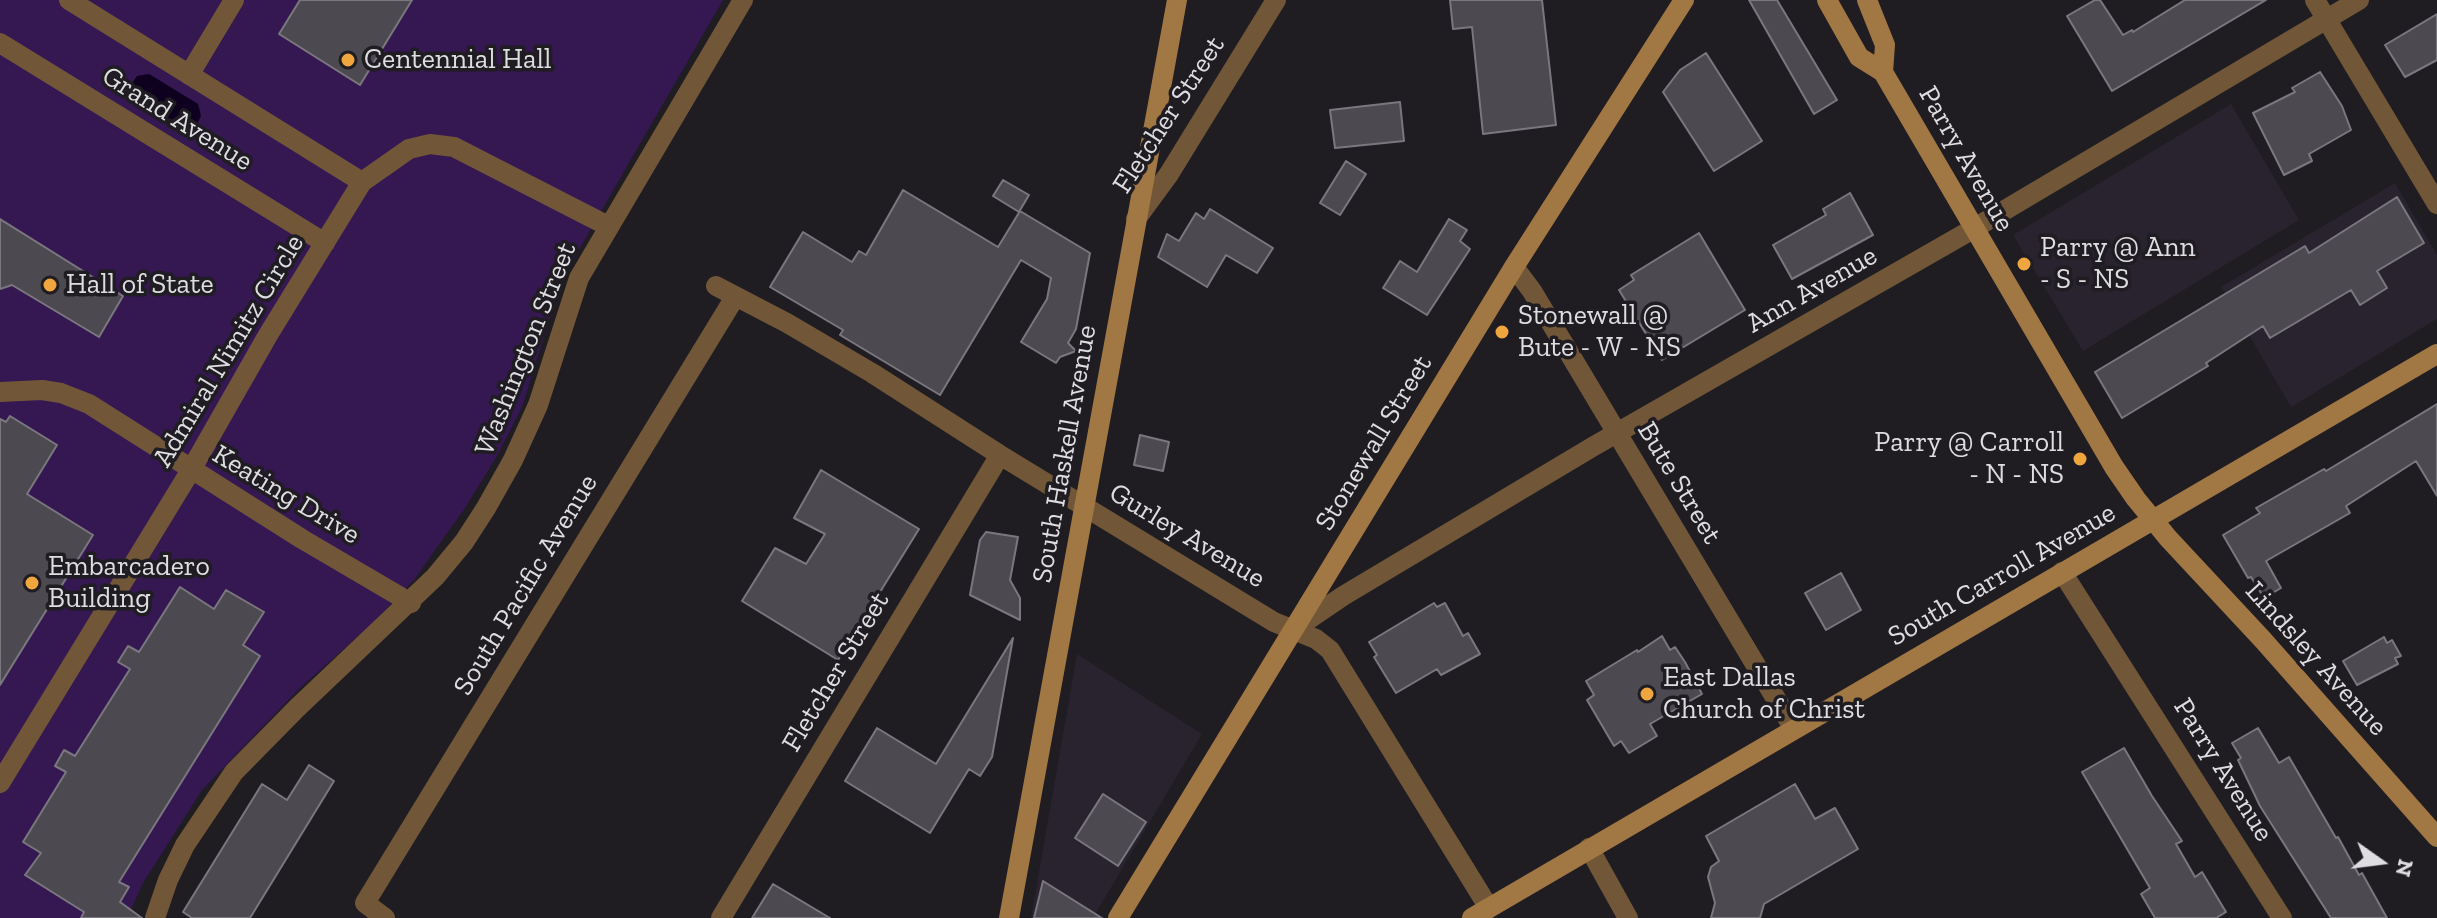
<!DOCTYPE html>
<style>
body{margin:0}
#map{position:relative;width:2437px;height:918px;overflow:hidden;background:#1f1c22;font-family:"Zilla Slab",serif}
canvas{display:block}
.north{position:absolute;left:2341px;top:822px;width:80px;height:80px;-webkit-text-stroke:6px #1f1c22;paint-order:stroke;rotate:104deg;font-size:22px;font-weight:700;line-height:32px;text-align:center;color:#dedde1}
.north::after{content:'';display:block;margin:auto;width:28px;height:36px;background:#dedde1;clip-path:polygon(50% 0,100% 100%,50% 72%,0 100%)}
</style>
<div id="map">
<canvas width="2437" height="918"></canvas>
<div class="north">N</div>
</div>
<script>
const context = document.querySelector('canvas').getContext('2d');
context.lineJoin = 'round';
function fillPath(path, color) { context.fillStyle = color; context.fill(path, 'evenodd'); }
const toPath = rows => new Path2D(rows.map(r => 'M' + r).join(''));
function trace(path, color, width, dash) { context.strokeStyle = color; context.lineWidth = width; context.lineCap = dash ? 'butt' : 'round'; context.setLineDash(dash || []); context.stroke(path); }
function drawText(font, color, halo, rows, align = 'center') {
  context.font = font + ' "Zilla Slab",serif'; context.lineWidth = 7; context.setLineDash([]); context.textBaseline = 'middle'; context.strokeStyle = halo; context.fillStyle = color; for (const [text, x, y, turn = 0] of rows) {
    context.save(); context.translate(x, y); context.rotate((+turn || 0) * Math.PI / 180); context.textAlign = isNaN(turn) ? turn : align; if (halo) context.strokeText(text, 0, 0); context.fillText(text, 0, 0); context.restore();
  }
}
fillPath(toPath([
 [2231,104,2299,220,2083,351,2013,235],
 [2395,183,2437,255,2437,319,2291,407,2221,287],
 [1077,654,1202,734,1093,918,1031,918]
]), '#28232e');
fillPath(toPath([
 [0,0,723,0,562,279,522,407,497,456,465,508,414,580,375,621,300,688,202,790,143,883,127,918,0,918]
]), '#351752');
fillPath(toPath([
 [149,74,198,104,201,116,196,126,184,128,134,96,131,85,137,76]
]), '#0e001f');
const building = toPath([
 [300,0,412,0,360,85,279,34,300,0],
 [1450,0,1542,0,1556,125,1483,134,1472,27,1453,29,1450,0],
 [1749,0,1777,0,1837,100,1814,114,1749,0],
 [2095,0,2100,0,2123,35,2132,30,2133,32,2185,0,2266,0,2112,91,2067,16,2095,0],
 [2437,14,2437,60,2405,77,2385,45,2437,14],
 [1706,53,1762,141,1714,171,1663,92,1680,70,1706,53],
 [2320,72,2342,106,2351,130,2309,154,2312,161,2284,175,2253,113,2295,92,2292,88,2320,72],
 [1400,102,1404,141,1335,148,1330,110,1400,102],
 [1346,161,1366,174,1340,215,1320,203,1346,161],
 [1003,180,1029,195,1019,212,993,196,1003,180],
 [903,190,998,247,1020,211,1090,253,1076,329,1068,343,1076,351,1060,357,1056,363,1021,342,1047,299,1051,278,1021,260,940,395,840,335,843,330,770,287,803,232,852,262,859,251,866,255,903,190],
 [1850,193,1873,235,1792,279,1773,245,1826,215,1823,209,1850,193],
 [2397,197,2424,243,2377,271,2387,288,2360,305,2351,290,2270,338,2263,326,2206,363,2208,366,2122,418,2095,372,2305,246,2309,253,2397,197],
 [1210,209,1273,248,1257,273,1226,255,1207,287,1158,257,1167,234,1179,241,1196,213,1204,219,1210,209],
 [0,219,123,296,99,337,12,285,0,289,0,219],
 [1449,219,1467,230,1460,241,1470,249,1427,315,1383,288,1400,261,1417,272,1449,219],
 [1699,233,1745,310,1662,360,1619,290,1634,280,1631,275,1699,233],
 [2437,404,2437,496,2416,461,2346,506,2350,513,2266,561,2281,588,2264,598,2251,577,2248,578,2223,535,2260,513,2256,508,2324,469,2326,471,2437,404],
 [10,416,57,445,27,494,93,535,0,685,0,419,6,422,10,416],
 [1140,435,1169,442,1163,471,1134,465,1140,435],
 [821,470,919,529,838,660,742,601,775,548,806,564,825,534,794,518,821,470],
 [986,532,1018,537,1010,580,1020,598,1020,620,970,595,980,540,986,532],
 [1841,573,1861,610,1826,630,1805,593,1841,573],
 [180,587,214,609,226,590,264,612,243,645,260,656,119,882,129,887,120,902,142,918,81,918,84,912,25,875,41,853,23,842,66,772,55,766,64,750,75,756,130,669,118,662,128,646,139,652,180,587],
 [1434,603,1437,607,1445,603,1463,636,1468,633,1480,654,1441,675,1437,669,1396,693,1374,657,1377,655,1369,642,1434,603],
 [1662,636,1670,650,1675,647,1685,662,1702,694,1650,724,1657,736,1629,753,1621,741,1614,746,1587,700,1594,695,1586,681,1637,650,1638,652,1662,636],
 [2384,637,2387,643,2392,640,2401,656,2395,658,2398,664,2357,685,2343,661,2384,637],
 [1013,638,992,757,980,776,969,769,930,833,845,781,877,728,936,764,1013,638],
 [2258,728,2279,763,2289,757,2336,838,2338,837,2359,875,2362,873,2387,918,2331,918,2260,806,2238,760,2241,758,2232,743,2258,728],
 [2124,748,2152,796,2182,841,2176,844,2195,877,2202,872,2226,912,2216,918,2155,918,2141,894,2150,888,2082,772,2124,748],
 [309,765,334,781,250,918,192,918,183,912,262,784,287,800,309,765],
 [1795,784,1815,819,1835,808,1858,849,1764,904,1760,918,1711,918,1715,903,1708,877,1711,867,1719,861,1706,836,1795,784],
 [1103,794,1146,822,1118,866,1075,838,1103,794],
 [1043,881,1102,918,1034,918,1043,881],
 [773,884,830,918,752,918,773,884]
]);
fillPath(building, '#4c4a50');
trace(building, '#7a777f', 2);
trace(toPath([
 [69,0,362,182],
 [2315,0,2437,204],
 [0,43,325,243],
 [189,75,234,0],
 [1136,219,1169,174,1276,0],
 [1514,267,1532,291,1794,729],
 [716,286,787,323,872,373,1000,455,1274,622,1316,639,1330,650,1489,908],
 [0,392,42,390,61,393,89,404,302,539,411,603],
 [2062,572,2282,918],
 [1293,630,1343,596,1594,446,1973,229,2359,0],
 [0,783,191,470,268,335,362,182,409,149,430,144,454,147,608,226],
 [1589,848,1628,918],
 [155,918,168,880,185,845,234,772,297,708,435,577,464,542,486,508,513,460,538,405,579,278,743,0],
 [385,918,365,903,735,297],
 [721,918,1000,455]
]), '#715738', 20);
trace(toPath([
 [1827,0,1859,57,1883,72,2114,467,2136,499,2168,538,2263,640,2437,837],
 [1867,0,1885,45,1883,72],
 [1009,918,1177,0],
 [1118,918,1514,267,1684,0],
 [1472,918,2437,354]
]), '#a17743', 20);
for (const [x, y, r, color] of [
 [348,60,8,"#f0a63f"],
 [2024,264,8,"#f0a63f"],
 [50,285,8,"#f0a63f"],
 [1502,332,8,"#f0a63f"],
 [2080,459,8,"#f0a63f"],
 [32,583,8,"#f0a63f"],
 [1647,694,8,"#f0a63f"]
]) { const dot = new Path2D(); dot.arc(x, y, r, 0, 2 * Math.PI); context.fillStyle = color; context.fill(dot); trace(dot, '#1f1c22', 3); }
drawText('28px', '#dedde1', '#1f1c22', [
 ["Centennial Hall",364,60],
 ["Parry @ Ann",2040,248],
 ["- S - NS",2040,280],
 ["Hall of State",66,285],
 ["Stonewall @",1518,316],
 ["Bute - W - NS",1518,348],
 ["Parry @ Carroll",2064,443,"right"],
 ["- N - NS",2064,475,"right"],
 ["Embarcadero",48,567],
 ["Building",48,599],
 ["East Dallas",1663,678],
 ["Church of Christ",1663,710]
], 'left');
drawText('28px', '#dedde1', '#1f1c22', [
 ["Fletcher Street",1169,115,-57],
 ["Grand Avenue",177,119,32],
 ["Parry Avenue",1966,159,60],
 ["Ann Avenue",1812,290,-30],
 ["Washington Street",526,349,-68],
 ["Admiral Nimitz Circle",229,351,-59],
 ["Stonewall Street",1374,443,-59],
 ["South Haskell Avenue",1065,454,-80],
 ["Bute Street",1679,483,59],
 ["Keating Drive",286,495,31],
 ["Gurley Avenue",1187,536,31],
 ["South Carroll Avenue",2002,575,-30],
 ["South Pacific Avenue",526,585,-59],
 ["Lindsley Avenue",2316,659,48],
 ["Fletcher Street",836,672,-59],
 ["Parry Avenue",2223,770,58]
]);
</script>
